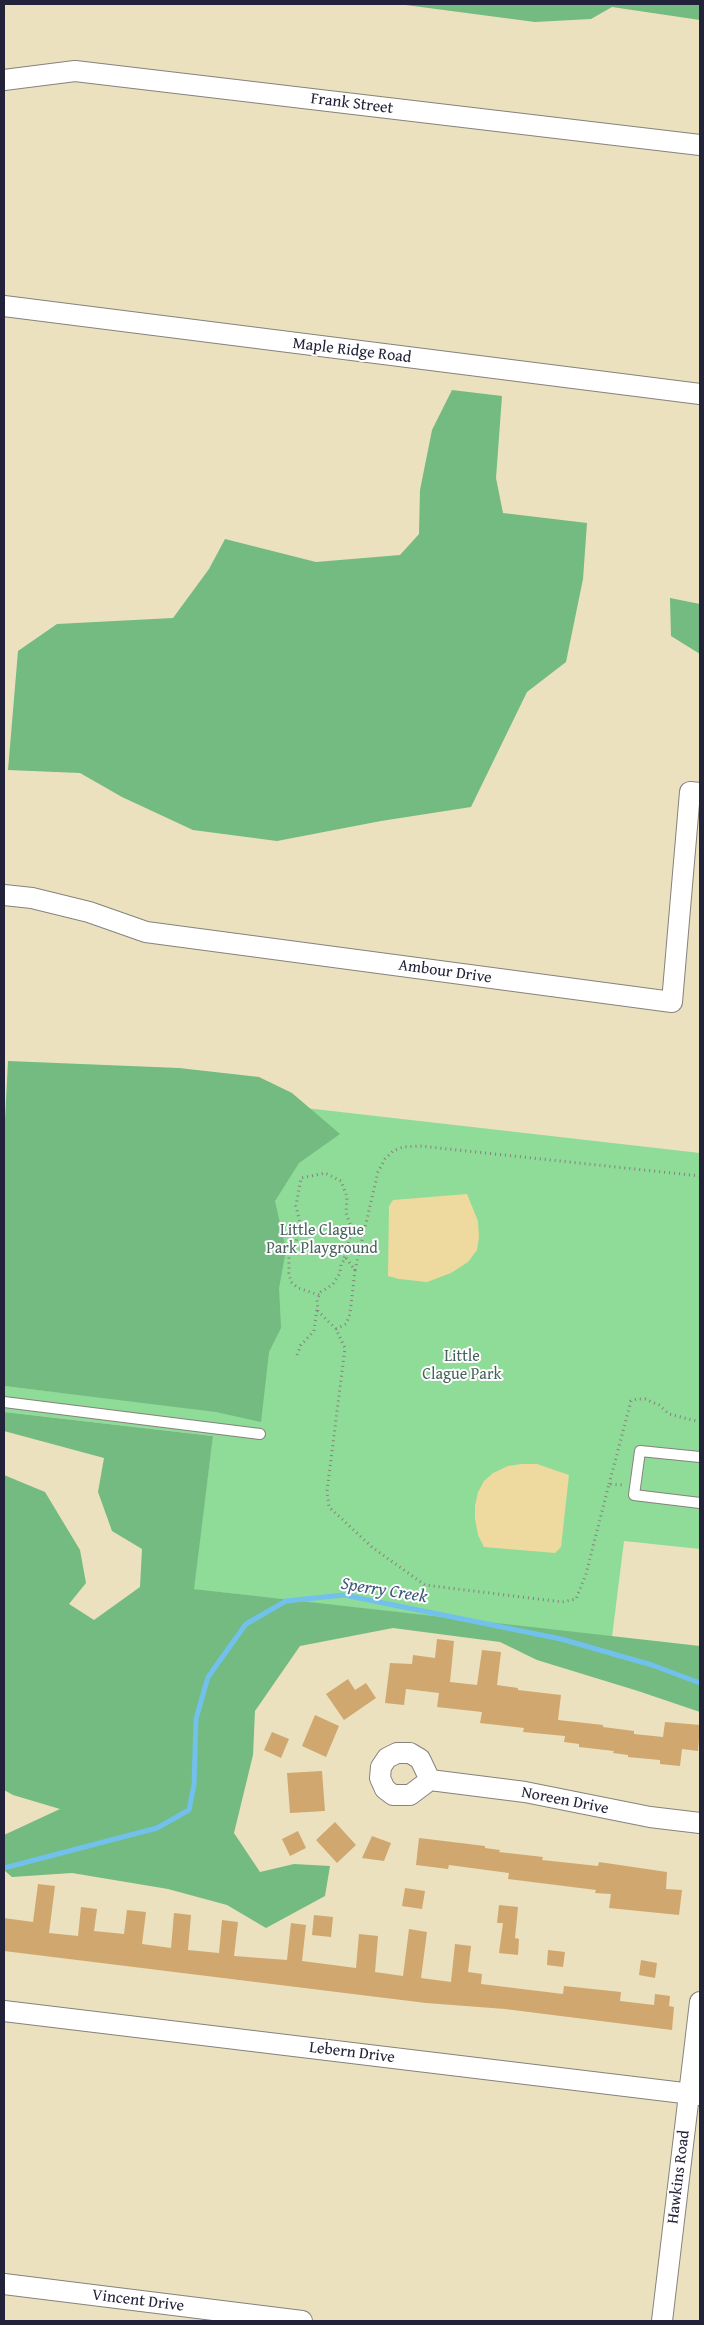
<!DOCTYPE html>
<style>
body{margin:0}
#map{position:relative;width:704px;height:2325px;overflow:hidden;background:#ebe1be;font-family:"Gentium Book Plus",serif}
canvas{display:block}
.frame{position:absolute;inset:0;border:5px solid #22223b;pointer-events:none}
</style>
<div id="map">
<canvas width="704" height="2325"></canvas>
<div class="frame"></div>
</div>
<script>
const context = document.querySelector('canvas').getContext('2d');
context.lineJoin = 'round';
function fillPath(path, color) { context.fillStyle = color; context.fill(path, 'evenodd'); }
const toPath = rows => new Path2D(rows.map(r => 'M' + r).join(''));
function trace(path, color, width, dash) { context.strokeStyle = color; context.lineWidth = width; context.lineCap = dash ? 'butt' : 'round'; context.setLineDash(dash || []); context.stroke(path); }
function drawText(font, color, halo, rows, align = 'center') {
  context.font = font + ' "Gentium Book Plus",serif'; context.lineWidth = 4; context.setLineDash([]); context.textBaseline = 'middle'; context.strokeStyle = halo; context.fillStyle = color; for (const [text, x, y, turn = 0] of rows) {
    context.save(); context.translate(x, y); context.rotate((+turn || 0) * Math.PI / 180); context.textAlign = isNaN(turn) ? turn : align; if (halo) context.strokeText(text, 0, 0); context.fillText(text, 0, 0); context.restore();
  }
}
fillPath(toPath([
 [253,1102,700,1153,700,1549,624,1541,612,1637,193,1589,213,1436,4,1412,4,1386,216,1411]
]), '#8fdb98');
fillPath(toPath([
 [398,4,700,4,700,20,612,7,591,19,535,22],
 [452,390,502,396,496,478,503,513,587,523,583,579,566,662,527,692,471,807,381,821,277,841,193,830,122,797,80,773,8,770,18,651,57,624,173,618,209,569,225,539,316,562,400,555,419,534,420,490,432,430],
 [670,598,700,604,700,654,671,636],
 [8,1061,179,1068,259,1077,292,1093,340,1134,299,1163,275,1201,286,1250,279,1288,281,1328,269,1352,261,1422,216,1412,4,1386,4,1139],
 [4,1412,213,1436,194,1589,700,1646,700,1712,638,1691,537,1660,500,1642,393,1628,300,1646,255,1711,253,1755,234,1833,260,1872,294,1864,330,1866,325,1896,266,1928,227,1905,168,1889,72,1873,12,1877,4,1870,4,1835,60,1809,13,1795,4,1790,4,1475,45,1492,80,1550,86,1583,69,1604,94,1620,140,1587,142,1549,112,1531,98,1492,104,1458,4,1431]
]), '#73bb80');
fillPath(toPath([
 [467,1194,478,1221,479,1238,477,1250,468,1262,451,1273,427,1282,399,1279,388,1276,389,1206,393,1200],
 [521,1464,537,1464,569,1475,561,1547,555,1553,484,1547,478,1535,475,1519,475,1506,478,1492,484,1481,493,1473,508,1466]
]), '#eeda9e');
trace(toPath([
 [4,1868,157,1828,189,1810,194,1785,196,1719,208,1677,246,1624,286,1601,344,1595,561,1639,652,1665,700,1683]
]), '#72c0ec', 5);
fillPath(toPath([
 [437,1639,454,1641,450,1682,477,1685,482,1650,501,1652,497,1685,518,1688,518,1690,561,1695,558,1720,603,1725,603,1727,634,1731,634,1734,663,1737,665,1722,700,1725,698,1751,682,1749,680,1766,660,1764,660,1760,628,1757,628,1755,613,1753,614,1751,579,1747,579,1744,564,1742,565,1736,523,1732,524,1728,480,1723,482,1712,437,1707,439,1693,406,1689,404,1705,385,1703,390,1663,412,1664,413,1655,435,1658],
 [348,1679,355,1690,366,1683,376,1698,344,1720,326,1694],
 [315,1715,339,1726,326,1757,302,1746],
 [272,1732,289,1739,281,1758,264,1750],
 [322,1771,325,1811,290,1813,287,1773],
 [335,1822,356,1845,337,1863,316,1840],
 [298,1831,306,1848,290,1856,282,1839],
 [372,1836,391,1843,384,1861,362,1858],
 [419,1838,485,1846,485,1848,500,1850,499,1852,543,1857,542,1860,598,1866,599,1862,667,1872,666,1889,682,1890,679,1915,609,1908,611,1894,595,1893,596,1890,508,1879,509,1873,449,1865,448,1869,416,1865],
 [38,1884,55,1886,49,1933,78,1936,81,1907,97,1909,94,1931,124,1934,127,1910,146,1912,142,1944,171,1948,174,1913,191,1915,188,1950,219,1953,222,1920,238,1922,234,1956,287,1960,291,1923,306,1925,302,1961,356,1968,359,1934,378,1936,375,1972,403,1976,409,1929,427,1932,421,1978,451,1982,455,1944,471,1946,468,1972,482,1974,481,1984,563,1994,564,1986,621,1992,620,2001,654,2005,655,1994,670,1996,669,2006,674,2007,672,2030,505,2009,426,2003,4,1951,4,1918,33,1922],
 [405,1888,425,1891,422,1909,402,1906],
 [499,1905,518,1907,515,1938,519,1939,518,1955,499,1953,503,1923,497,1923],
 [314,1915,333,1917,331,1937,312,1935],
 [548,1950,565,1952,563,1967,547,1965],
 [641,1960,657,1963,655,1978,639,1975]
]), '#d0a76f');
const lane = toPath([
 [4,1402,260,1434],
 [700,1457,640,1451,634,1495,700,1503]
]);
const street = toPath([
 [4,80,75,71,700,145],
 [4,306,700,394],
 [4,895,32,898,89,912,146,932,672,1002,690,792,700,793],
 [430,1780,420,1759,410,1753,397,1753,387,1758,381,1767,380,1778,385,1789,393,1795,410,1795,430,1780,525,1792,650,1817,700,1823],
 [4,2011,700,2095],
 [4,2284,302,2321],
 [662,2321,700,2002]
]);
trace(lane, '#86827c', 12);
trace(street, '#86827c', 22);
trace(toPath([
 [355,1270,378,1172,385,1159,393,1151,403,1147,420,1146,700,1176],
 [319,1295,298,1288,291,1282,289,1273,289,1256,295,1247,300,1223,296,1206,301,1178,325,1173,341,1181,347,1197,346,1213,352,1229,344,1259],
 [336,1329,318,1311,317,1300,321,1292,333,1284,340,1273,341,1264,346,1258,355,1270,350,1314,346,1324,336,1329,345,1348,327,1491,329,1507,373,1548,425,1585,562,1602,576,1599,586,1574,609,1484,624,1485],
 [297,1355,301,1345,314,1331,317,1309],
 [609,1484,631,1401,637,1399,645,1399,659,1405,669,1414,700,1422]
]), '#86827c', 3, [1, 4]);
trace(lane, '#fff', 10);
trace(street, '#fff', 20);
drawText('16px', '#22223b', '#fff', [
 ["Frank Street",352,104,7],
 ["Maple Ridge Road",352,351,7],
 ["Ambour Drive",445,972,8],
 ["Noreen Drive",565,1801,11],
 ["Lebern Drive",352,2053,7],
 ["Hawkins Road",679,2177,-83],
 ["Vincent Drive",138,2301,7]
]);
drawText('16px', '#48635c', '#fff', [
 ["Little Clague",322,1231],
 ["Park Playground",322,1249],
 ["Little",462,1357],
 ["Clague Park",462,1375]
]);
drawText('italic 18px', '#3e5979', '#fff', [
 ["Sperry Creek",384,1591,9]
]);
</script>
